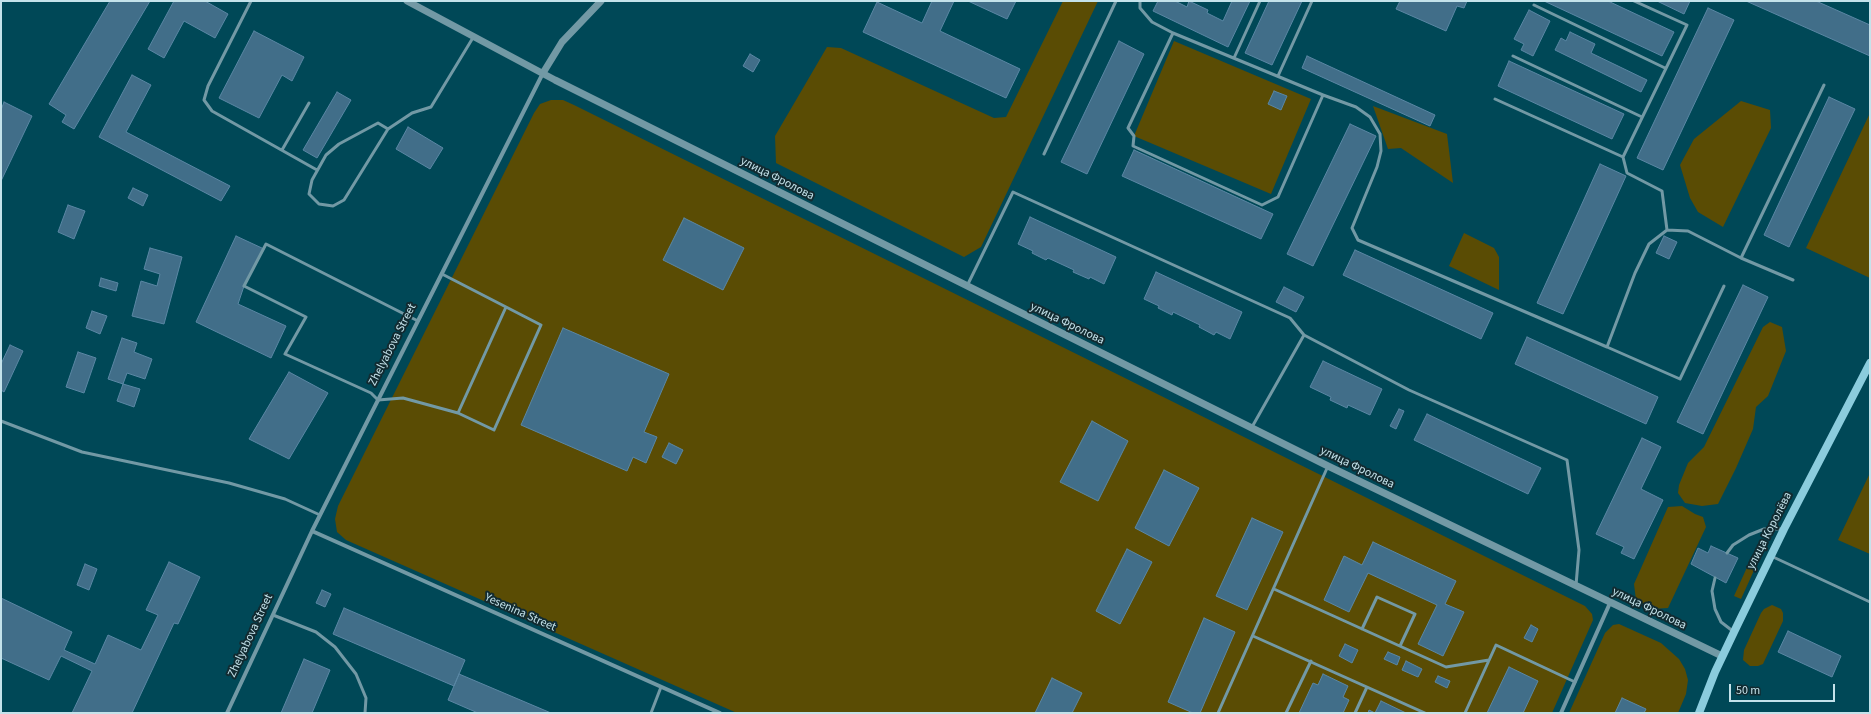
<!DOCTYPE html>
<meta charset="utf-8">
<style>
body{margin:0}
#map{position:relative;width:1871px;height:714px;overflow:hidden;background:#004857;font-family:"Source Sans 3",sans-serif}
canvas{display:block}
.frame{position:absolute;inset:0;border:2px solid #c4e2ea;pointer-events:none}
.scale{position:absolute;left:1729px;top:684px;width:106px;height:18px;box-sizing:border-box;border:2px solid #c4e2ea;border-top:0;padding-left:5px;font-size:12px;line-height:14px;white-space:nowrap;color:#c4e2ea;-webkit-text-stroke:3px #122b31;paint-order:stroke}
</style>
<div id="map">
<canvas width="1871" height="714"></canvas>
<div class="frame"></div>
<div class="scale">50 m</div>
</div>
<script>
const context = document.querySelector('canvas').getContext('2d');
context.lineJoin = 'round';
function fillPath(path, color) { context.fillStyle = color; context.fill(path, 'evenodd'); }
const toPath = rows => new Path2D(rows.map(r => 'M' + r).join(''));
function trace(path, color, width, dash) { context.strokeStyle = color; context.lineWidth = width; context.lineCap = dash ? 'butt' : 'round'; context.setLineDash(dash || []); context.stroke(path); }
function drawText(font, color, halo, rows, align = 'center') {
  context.font = font + ' "Source Sans 3",sans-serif'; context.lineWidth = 4; context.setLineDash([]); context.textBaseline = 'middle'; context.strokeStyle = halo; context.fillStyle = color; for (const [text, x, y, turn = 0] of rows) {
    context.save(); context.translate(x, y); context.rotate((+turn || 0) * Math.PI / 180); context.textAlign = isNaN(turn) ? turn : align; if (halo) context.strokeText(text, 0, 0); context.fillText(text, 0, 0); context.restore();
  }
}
fillPath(toPath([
 [1063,1,1098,1,981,247,964,257,776,163,775,136,827,47,841,48,994,118,1006,117],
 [1174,41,1311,99,1271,194,1134,136],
 [551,100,563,100,574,105,1585,606,1592,614,1593,620,1552,713,737,713,346,540,337,532,335,519,338,506,534,113,540,104],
 [1741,101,1770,110,1771,128,1723,227,1698,212,1690,198,1680,165,1694,139],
 [1373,106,1447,134,1453,183,1401,148,1388,149],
 [1870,113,1870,278,1806,248],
 [1464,233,1494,248,1499,257,1499,290,1449,266],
 [1770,322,1782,327,1786,351,1768,396,1756,407,1753,429,1736,468,1718,504,1702,506,1685,503,1678,493,1679,485,1688,463,1704,447,1763,327],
 [1870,473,1870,554,1838,540],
 [1682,506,1695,514,1703,517,1706,527,1668,608,1652,609,1636,600,1634,584,1668,507],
 [1749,563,1756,566,1741,599,1734,596],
 [1772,605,1781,609,1783,613,1783,621,1763,664,1758,666,1750,666,1743,660,1744,650,1761,613,1764,609],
 [1619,624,1661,643,1679,659,1685,669,1688,680,1686,694,1678,713,1569,713,1605,633,1613,625]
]), '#5a4c04');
const building = toPath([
 [110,1,150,1,74,129,62,122,66,115,49,104,110,1],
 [174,1,205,1,228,14,215,38,184,21,164,58,148,49,174,1],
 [932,1,954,1,940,31,1020,69,1006,98,863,32,877,2,922,23,932,1],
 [968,1,1016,1,1007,19,968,1],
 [1158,1,1175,1,1187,7,1189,1,1208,10,1207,13,1223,21,1232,1,1250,1,1228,47,1153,11,1158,1],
 [1269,1,1302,1,1272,65,1245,53,1269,1],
 [1400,1,1467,1,1464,8,1457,6,1446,31,1396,9,1400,1],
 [1544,1,1608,1,1674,32,1662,56,1544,1],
 [1657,1,1690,1,1684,14,1657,1],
 [1746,1,1816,1,1870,25,1870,56,1746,1],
 [1708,8,1734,20,1663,170,1637,158,1708,8],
 [1529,10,1550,21,1533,56,1521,50,1524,44,1514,39,1529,10],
 [254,31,304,57,292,81,282,75,259,118,219,98,254,31],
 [1570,32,1595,44,1591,53,1647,80,1641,92,1555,50,1561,38,1566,41,1570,32],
 [1119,41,1144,54,1087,174,1061,162,1119,41],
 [750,54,760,60,753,72,743,66,750,54],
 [1307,56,1435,115,1430,126,1302,68,1307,56],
 [1509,61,1624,114,1612,139,1498,86,1509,61],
 [132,75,151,85,126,132,230,186,221,201,99,137,132,75],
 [1274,91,1287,96,1281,110,1268,104,1274,91],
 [337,92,351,100,317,158,303,150,337,92],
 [1829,97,1855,109,1789,247,1764,235,1829,97],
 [4,102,32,116,1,181,1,110,4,102],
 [1350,124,1376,136,1313,266,1287,254,1350,124],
 [408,127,443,148,430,169,396,149,408,127],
 [1134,150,1273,214,1261,239,1122,176,1134,150],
 [1600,164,1626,176,1563,314,1537,303,1600,164],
 [133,188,148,195,143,206,128,198,133,188],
 [68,205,85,211,74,239,58,232,68,205],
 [1030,217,1116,257,1104,284,1090,277,1089,279,1073,272,1074,270,1048,258,1046,260,1032,253,1033,251,1018,244,1030,217],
 [684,218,744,248,723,290,663,260,684,218],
 [236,236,264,249,244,286,238,304,286,326,271,358,196,322,236,236],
 [1664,236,1677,242,1669,259,1656,253,1664,236],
 [150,248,182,257,164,324,132,316,141,281,157,286,160,274,144,269,150,248],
 [1355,250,1493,313,1481,339,1343,275,1355,250],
 [1156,272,1242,312,1230,339,1216,332,1214,335,1199,327,1200,325,1173,312,1172,315,1158,308,1159,306,1144,299,1156,272],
 [101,278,118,283,116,291,99,286,101,278],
 [1743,285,1768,297,1703,434,1677,422,1743,285],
 [1284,287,1304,297,1296,312,1276,302,1284,287],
 [92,311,107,316,100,334,86,328,92,311],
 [563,328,669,374,644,432,657,437,646,463,633,457,627,471,521,425,563,328],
 [1527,337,1658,397,1646,424,1515,364,1527,337],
 [122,338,137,343,134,352,152,359,145,379,127,373,123,384,108,379,122,338],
 [10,345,23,351,4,392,1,390,1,364,10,345],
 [78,352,96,358,84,393,66,387,78,352],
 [1323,361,1382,389,1370,415,1348,405,1347,408,1330,400,1331,397,1310,387,1323,361],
 [289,372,328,393,289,459,249,439,289,372],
 [123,384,140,389,134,407,117,401,123,384],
 [1399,409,1404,411,1396,429,1390,426,1399,409],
 [1427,414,1541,468,1528,494,1414,440,1427,414],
 [1092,421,1128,441,1098,501,1060,482,1092,421],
 [1642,438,1661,447,1641,489,1663,500,1634,559,1621,553,1624,547,1596,534,1642,438],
 [669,443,683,450,676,464,662,457,669,443],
 [1164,470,1199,488,1169,546,1135,528,1164,470],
 [1252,518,1283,532,1247,610,1216,596,1252,518],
 [1373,542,1456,581,1445,604,1464,612,1443,656,1418,644,1437,605,1368,573,1349,612,1324,600,1344,556,1362,565,1373,542],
 [1711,546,1738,558,1726,583,1691,564,1698,548,1708,553,1711,546],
 [1127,549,1152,562,1120,624,1096,611,1127,549],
 [169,562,200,577,178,624,174,623,132,713,72,713,92,671,61,656,49,680,1,658,1,598,72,632,64,650,95,664,108,635,141,650,158,615,146,610,169,562],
 [85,564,97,569,89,590,77,585,85,564],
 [322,590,331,594,325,607,316,603,322,590],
 [344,608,465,660,454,686,333,634,344,608],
 [1204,618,1235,632,1200,713,1193,713,1168,702,1204,618],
 [1531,625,1538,629,1532,642,1524,638,1531,625],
 [1788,631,1841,656,1832,677,1778,652,1788,631],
 [1345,644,1358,650,1352,663,1339,656,1345,644],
 [1388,652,1400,657,1397,665,1384,659,1388,652],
 [304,659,330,670,312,713,281,713,304,659],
 [1406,661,1422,669,1418,677,1402,670,1406,661],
 [1509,667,1538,681,1523,713,1487,713,1509,667],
 [459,674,551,713,478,713,448,700,459,674],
 [1323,674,1348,686,1343,697,1349,700,1343,713,1299,713,1313,683,1318,685,1323,674],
 [1438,676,1450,681,1447,688,1435,682,1438,676],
 [1052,678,1082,693,1072,713,1035,713,1052,678],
 [1622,698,1646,709,1644,713,1615,713,1622,698],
 [1381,701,1406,713,1368,713,1369,710,1375,713,1381,701]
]);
fillPath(building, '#416e89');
trace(building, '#5a87a4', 1);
trace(toPath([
 [251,1,208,86,204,100,212,111,317,170],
 [1140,1,1140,8,1152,22,1173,33,1128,128,1134,136,1133,146,1262,205,1278,197,1323,95,1356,107,1370,117,1380,134,1381,151,1377,167,1352,228,1358,240,1607,347,1635,273,1649,244,1667,230,1688,231,1741,258,1793,280],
 [1634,1,1687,25,1623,157,1627,173,1662,191,1667,230],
 [1534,5,1665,68],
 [1173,33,1323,95],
 [1513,56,1642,117],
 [1234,58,1260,1],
 [1278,76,1312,1],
 [1495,99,1623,157],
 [388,129,378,123,339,144,326,155,312,180,309,194,319,204,333,206,344,200,388,129,412,113,431,107,474,36],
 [282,150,309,103],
 [1044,154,1116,1],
 [1741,258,1824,85],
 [967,286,1013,192,1290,318,1304,335,1252,427],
 [418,321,266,244,244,286,306,317,285,354,371,393,378,400,403,398,458,413,494,430,541,325,442,274],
 [1304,335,1409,390,1567,460,1579,550,1576,585],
 [1607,347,1680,379,1724,286],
 [458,413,506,307],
 [1,421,82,452,229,483,285,499,320,515],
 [1727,553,1733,545,1749,535,1764,529,1782,529],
 [1771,556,1870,602],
 [1715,578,1712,591,1715,609,1721,622,1734,632],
 [1274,589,1446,667,1489,660],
 [273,615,316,632,335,647,356,674,366,698,365,713],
 [1362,629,1377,597,1415,614,1400,646],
 [1253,636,1425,713],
 [651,713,661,687],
 [1218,713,1328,466],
 [1286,713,1311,661],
 [1355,713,1367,687],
 [1465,713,1496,645,1575,682]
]), '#7299a5', 3);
trace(toPath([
 [312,531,720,713],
 [227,713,312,531,543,73],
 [1561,713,1610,603]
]), '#7299a5', 4);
trace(toPath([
 [407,1,555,80,1328,466,1722,656],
 [543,73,562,42,601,1]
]), '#7299a5', 7);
trace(toPath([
 [1699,713,1715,672,1734,632,1784,529,1870,363]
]), '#8bccdd', 8);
drawText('12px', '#c4e2ea', '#122b31', [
 ["улица Фролова",777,179,27],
 ["улица Фролова",1067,324,26],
 ["Zhelyabova Street",393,345,-63],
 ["улица Фролова",1357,468,26],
 ["улица Королёва",1770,531,-63],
 ["улица Фролова",1649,609,26],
 ["Yesenina Street",520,613,24],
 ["Zhelyabova Street",251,636,-65]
]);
</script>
